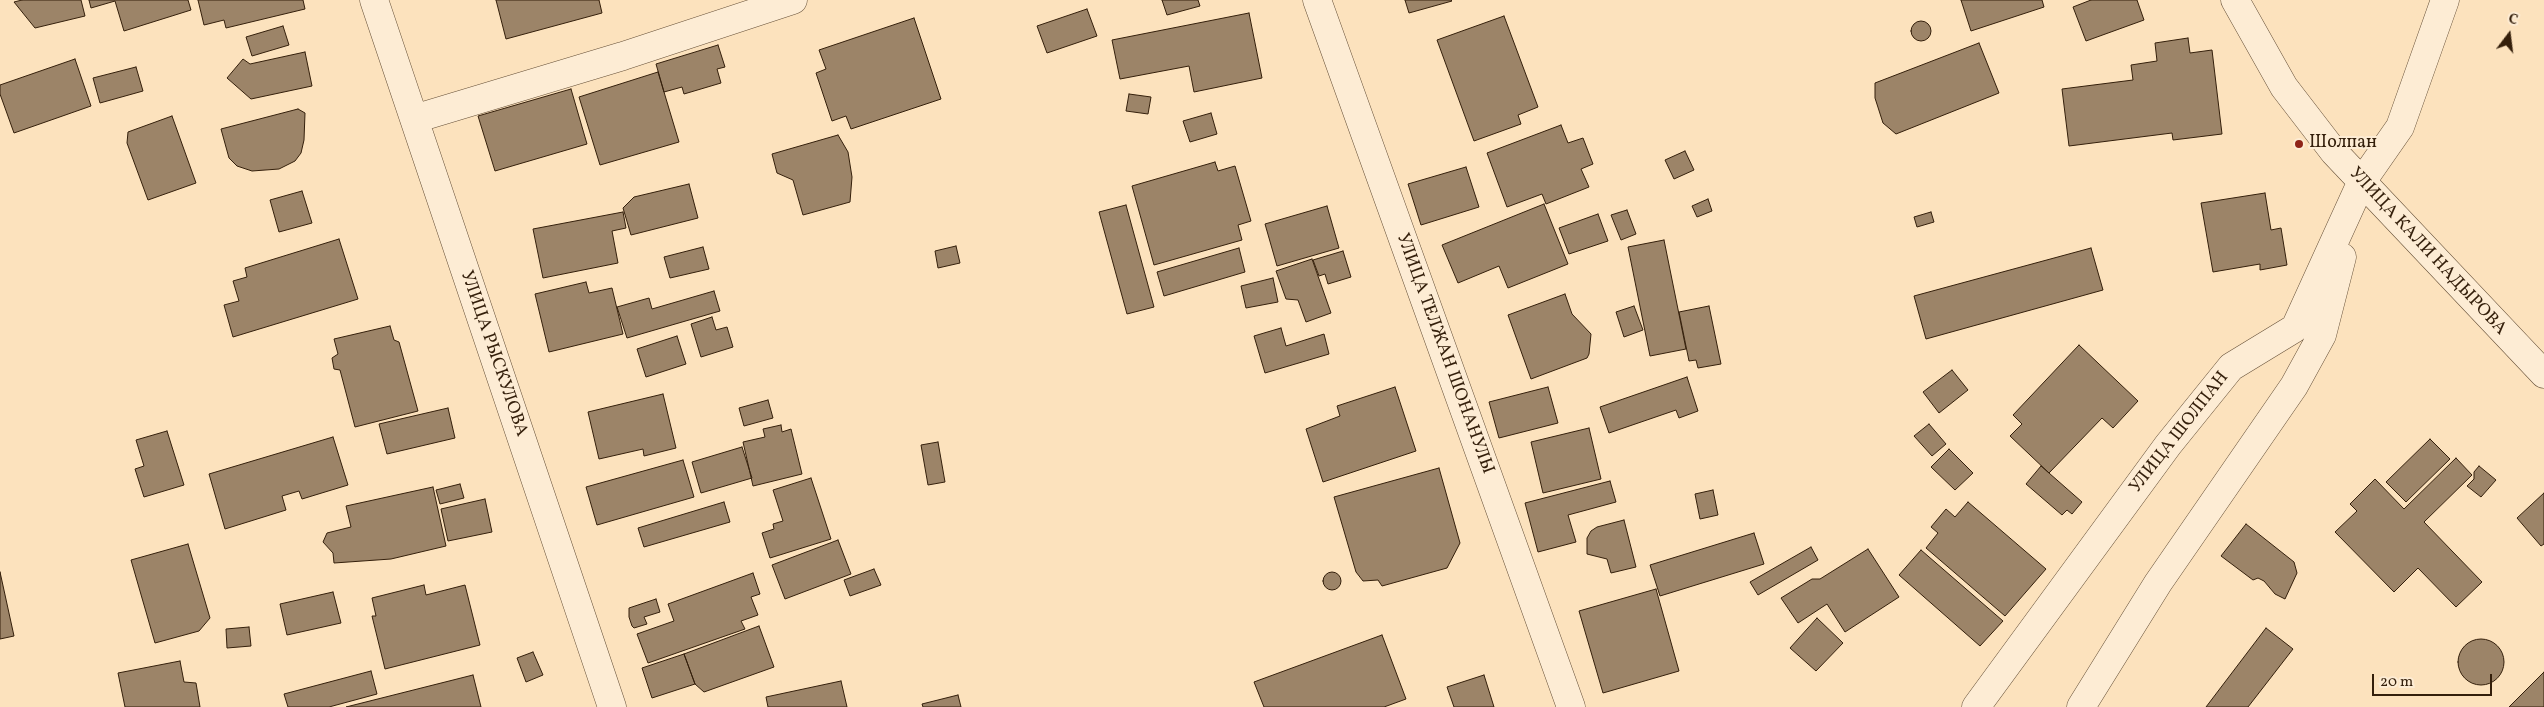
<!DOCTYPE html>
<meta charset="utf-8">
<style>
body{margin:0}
#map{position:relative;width:2544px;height:707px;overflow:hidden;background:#fce2bd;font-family:Vollkorn,serif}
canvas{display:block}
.north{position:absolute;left:2484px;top:10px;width:50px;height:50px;-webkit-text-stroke:4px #fdecd4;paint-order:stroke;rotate:15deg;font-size:14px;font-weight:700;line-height:20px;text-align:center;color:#341f0b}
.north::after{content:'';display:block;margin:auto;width:18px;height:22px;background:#341f0b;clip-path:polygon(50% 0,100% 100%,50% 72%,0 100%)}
.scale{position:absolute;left:2372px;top:674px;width:120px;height:22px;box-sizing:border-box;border:2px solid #341f0b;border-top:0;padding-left:6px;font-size:15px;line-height:18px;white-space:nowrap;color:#341f0b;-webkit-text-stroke:4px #fdecd4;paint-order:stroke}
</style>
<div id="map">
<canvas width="2544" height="707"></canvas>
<div class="north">С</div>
<div class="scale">20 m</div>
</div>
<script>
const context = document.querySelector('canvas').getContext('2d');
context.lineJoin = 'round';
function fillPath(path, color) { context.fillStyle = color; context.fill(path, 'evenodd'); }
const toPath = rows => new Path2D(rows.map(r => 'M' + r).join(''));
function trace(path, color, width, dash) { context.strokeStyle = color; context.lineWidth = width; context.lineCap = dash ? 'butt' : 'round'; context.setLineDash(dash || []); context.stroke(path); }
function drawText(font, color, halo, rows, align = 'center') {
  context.font = font + ' Vollkorn,serif'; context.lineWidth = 4; context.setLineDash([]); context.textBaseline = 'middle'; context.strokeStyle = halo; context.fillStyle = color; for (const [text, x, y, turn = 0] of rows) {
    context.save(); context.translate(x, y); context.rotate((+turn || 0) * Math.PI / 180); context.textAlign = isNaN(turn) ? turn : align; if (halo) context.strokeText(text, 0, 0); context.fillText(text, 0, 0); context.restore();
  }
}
const building = toPath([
 [22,0,81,0,85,16,35,28,14,2,22,0],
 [89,0,188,0,191,10,124,31,115,1,91,8,89,0],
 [198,0,303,0,305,9,226,28,224,20,204,25,198,0],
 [496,0,599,0,602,13,506,39,496,0],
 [1162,0,1198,0,1200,6,1167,15,1162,0],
 [1405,0,1451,0,1452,1,1409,13,1405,0],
 [1961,0,2042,0,2044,7,1971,31,1961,0],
 [2091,0,2137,0,2144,20,2086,41,2073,7,2091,0],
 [1087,9,1097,36,1047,53,1037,26,1087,9],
 [1249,13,1262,78,1194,92,1189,66,1120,79,1112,40,1249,13],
 [1504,16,1538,107,1518,115,1521,124,1474,141,1437,40,1504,16],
 [914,18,941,99,851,129,846,116,832,121,816,73,826,69,819,50,914,18],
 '1911 31a10 10 0 1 1 20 0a10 10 0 1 1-20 0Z',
 [283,26,289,45,252,56,246,37,283,26],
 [2188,38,2190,53,2212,50,2222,134,2173,140,2172,133,2069,146,2062,89,2133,80,2131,65,2157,61,2155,43,2188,38],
 [1979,43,1999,93,1896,134,1883,123,1875,98,1875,83,1979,43],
 [718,45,725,67,717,69,721,83,684,94,682,87,664,92,656,64,718,45],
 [305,52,312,86,251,99,227,78,243,59,250,64,305,52],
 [75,59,91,106,14,133,0,94,0,85,75,59],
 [136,67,143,91,100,103,93,78,136,67],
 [658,72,679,142,600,165,579,97,658,72],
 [571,89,587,144,495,171,478,116,571,89],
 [1129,94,1151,97,1148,114,1126,111,1129,94],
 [298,109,305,113,304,140,301,153,295,161,279,169,252,171,237,166,229,158,221,129,298,109],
 [1211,113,1217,134,1190,142,1183,121,1211,113],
 [172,116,196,183,148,200,127,143,128,132,172,116],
 [1561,125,1568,143,1583,138,1593,164,1581,169,1589,187,1546,204,1542,194,1507,207,1487,153,1561,125],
 [838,135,848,152,852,177,850,202,803,215,793,180,777,173,772,154,838,135],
 [1685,151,1694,170,1674,179,1665,160,1685,151],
 [1215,162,1218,171,1235,166,1251,221,1238,225,1242,240,1154,265,1132,186,1215,162],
 [1466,167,1479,207,1421,225,1408,184,1466,167],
 [689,184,698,218,631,235,623,208,634,197,689,184],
 [302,191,312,223,279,232,270,200,302,191],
 [2265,193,2271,230,2281,228,2287,265,2260,270,2260,264,2213,272,2201,203,2265,193],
 [1708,199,1712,211,1697,217,1692,206,1708,199],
 [1544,204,1568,264,1508,288,1499,266,1458,283,1442,245,1544,204],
 [1126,205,1154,307,1127,314,1099,212,1126,205],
 [1327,206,1339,248,1277,266,1265,224,1327,206],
 [1627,210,1636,234,1621,240,1611,215,1627,210],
 [623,212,626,228,612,231,618,263,543,278,533,229,623,212],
 [1931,212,1934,222,1917,227,1914,217,1931,212],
 [1598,214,1608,241,1569,254,1559,228,1598,214],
 [339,239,358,299,233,337,224,305,239,301,233,281,247,277,245,268,339,239],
 [1664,240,1686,349,1650,356,1628,247,1664,240],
 [956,246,960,263,938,268,935,251,956,246],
 [703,247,709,269,670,278,664,257,703,247],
 [1239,248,1245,272,1164,296,1157,272,1239,248],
 [2091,248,2103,290,1926,339,1914,296,2091,248],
 [1343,251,1351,277,1328,284,1325,274,1319,276,1313,260,1343,251],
 [1312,259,1331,313,1306,322,1298,300,1286,299,1276,271,1312,259],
 [1273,278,1278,302,1246,308,1241,286,1273,278],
 [586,282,589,293,612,288,623,334,549,352,535,294,586,282],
 [714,291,720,311,627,338,617,307,649,298,652,309,714,291],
 [1565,294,1572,314,1591,334,1589,354,1587,358,1531,379,1508,315,1565,294],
 [1634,306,1643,330,1624,337,1616,312,1634,306],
 [1709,306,1721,364,1698,368,1696,360,1689,361,1679,312,1709,306],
 [712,317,716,330,727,327,733,347,701,357,691,324,712,317],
 [390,326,394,340,399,342,418,411,355,427,340,370,334,369,332,358,338,354,334,339,390,326],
 [1281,328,1286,346,1324,334,1329,354,1265,373,1254,336,1281,328],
 [677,336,686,364,646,377,637,349,677,336],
 [2079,345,2138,401,2113,428,2102,418,2049,473,2010,436,2022,424,2013,415,2079,345],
 [1952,370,1968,390,1939,413,1923,392,1952,370],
 [1687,377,1698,411,1679,418,1676,410,1609,433,1600,407,1687,377],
 [1395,387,1416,451,1323,482,1306,429,1340,416,1337,406,1395,387],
 [1548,387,1558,423,1499,438,1489,402,1548,387],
 [663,394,676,448,644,456,643,449,599,459,588,412,663,394],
 [768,400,773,418,744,426,739,408,768,400],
 [448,408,455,438,387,454,379,424,448,408],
 [1929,424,1946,444,1932,456,1914,436,1929,424],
 [781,425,782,432,791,429,802,474,753,486,743,442,765,437,763,429,781,425],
 [1589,428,1601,479,1543,493,1531,442,1589,428],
 [167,431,184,485,144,497,135,469,144,466,136,440,167,431],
 [333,437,348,485,302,499,299,491,282,496,286,510,225,529,209,474,333,437],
 [2430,439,2450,459,2406,502,2386,482,2430,439],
 [938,442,945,482,928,485,921,445,938,442],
 [742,447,752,478,701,493,692,462,742,447],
 [1949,449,1973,473,1955,490,1931,467,1949,449],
 [2456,458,2472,475,2424,522,2482,582,2456,607,2418,568,2394,592,2335,532,2357,511,2350,504,2375,479,2404,509,2456,458],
 [683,460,694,497,597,525,586,487,683,460],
 [2041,466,2082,502,2072,514,2067,510,2062,515,2026,484,2041,466],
 [2479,466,2496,480,2481,497,2467,486,2474,479,2474,472,2479,466],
 [1439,468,1460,543,1447,568,1382,586,1378,580,1363,581,1356,572,1334,497,1439,468],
 [811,478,831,539,770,558,762,533,774,529,773,524,783,521,773,490,811,478],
 [1610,481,1616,502,1568,515,1576,542,1538,552,1525,503,1610,481],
 [460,484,464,498,440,504,436,490,460,484],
 [433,487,446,546,391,559,334,563,333,553,323,542,327,533,351,527,346,506,433,487],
 [1713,490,1718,515,1700,519,1695,494,1713,490],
 [2544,493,2544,544,2541,546,2517,518,2544,493],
 [485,499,492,532,448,541,441,509,485,499],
 [724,502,730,522,644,547,638,528,724,502],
 [1968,502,2046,569,2005,616,1926,548,1938,533,1931,527,1946,509,1955,517,1968,502],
 [1624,520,1636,567,1611,573,1607,559,1587,554,1587,538,1591,531,1597,527,1624,520],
 [2246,524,2294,562,2297,573,2285,599,2275,594,2264,581,2258,578,2253,580,2221,556,2246,524],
 [1754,533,1764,564,1660,596,1650,565,1754,533],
 [838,540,851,574,785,599,772,565,838,540],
 [188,544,210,618,199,631,155,643,131,560,188,544],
 [1811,547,1818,560,1758,595,1750,582,1811,547],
 [1868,549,1899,597,1845,632,1827,604,1798,623,1781,598,1812,579,1820,579,1868,549],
 [1921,550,2003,621,1980,646,1899,575,1921,550],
 [874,569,881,585,850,596,844,580,874,569],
 '1323 581a9 9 0 1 1 18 0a9 9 0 1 1-18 0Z',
 [0,572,14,636,0,639,0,572],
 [753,573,760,594,751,597,758,615,741,621,745,629,648,663,637,634,674,621,668,604,753,573],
 [424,585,426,595,465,585,480,645,385,669,372,616,376,616,372,598,424,585],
 [1656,589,1679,671,1603,693,1579,611,1656,589],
 [333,592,341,623,287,635,280,604,333,592],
 [656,599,660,612,644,617,647,624,634,628,632,626,629,617,629,608,656,599],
 [1817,618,1843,643,1816,671,1790,648,1817,618],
 [759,626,774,667,704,692,695,684,684,654,759,626],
 [249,627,251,646,227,648,226,629,249,627],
 [2266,628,2293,649,2248,707,2206,707,2266,628],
 [1382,635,1406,699,1384,707,1264,707,1254,682,1382,635],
 '2458 662a23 23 0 1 1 46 0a23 23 0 1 1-46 0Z',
 [533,652,543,675,526,682,517,658,533,652],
 [684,654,695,684,652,698,642,668,684,654],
 [180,661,184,682,196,683,200,707,125,707,118,673,180,661],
 [371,671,377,694,329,707,288,707,284,694,371,671],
 [2544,672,2544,707,2509,707,2544,672],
 [473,675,481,707,346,707,473,675],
 [1484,675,1494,707,1454,707,1447,687,1484,675],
 [841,681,847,707,768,707,766,697,841,681],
 [958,695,961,707,923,707,922,704,958,695]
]);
fillPath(building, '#9c8468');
trace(building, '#341f0b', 1);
const minor = toPath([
 [374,0,612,707],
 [1317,0,1571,707],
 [2235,0,2284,87,2334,152,2544,374],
 [414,119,623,56,793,0],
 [1976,707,2168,445,2231,367,2295,328,2361,183,2400,127,2445,0],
 [2081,707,2158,583,2294,386,2322,335,2342,257]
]);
trace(minor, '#665038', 29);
trace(minor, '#fdecd4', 28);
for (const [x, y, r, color] of [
 [2299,144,5,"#8f2418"]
]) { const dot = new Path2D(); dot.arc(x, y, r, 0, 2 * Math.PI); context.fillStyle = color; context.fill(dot); trace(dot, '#fdecd4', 2); }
drawText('18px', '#341f0b', '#fdecd4', [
 ["Шолпан",2309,144]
], 'left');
drawText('18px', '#341f0b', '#fdecd4', [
 ["УЛИЦА КАЛИ НАДЫРОВА",2427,252,47],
 ["УЛИЦА РЫСКУЛОВА",493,354,71],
 ["УЛИЦА ТЕЛЖАН ШОНАНУЛЫ",1444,354,70],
 ["УЛИЦА ШОЛПАН",2180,433,-52]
]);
</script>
